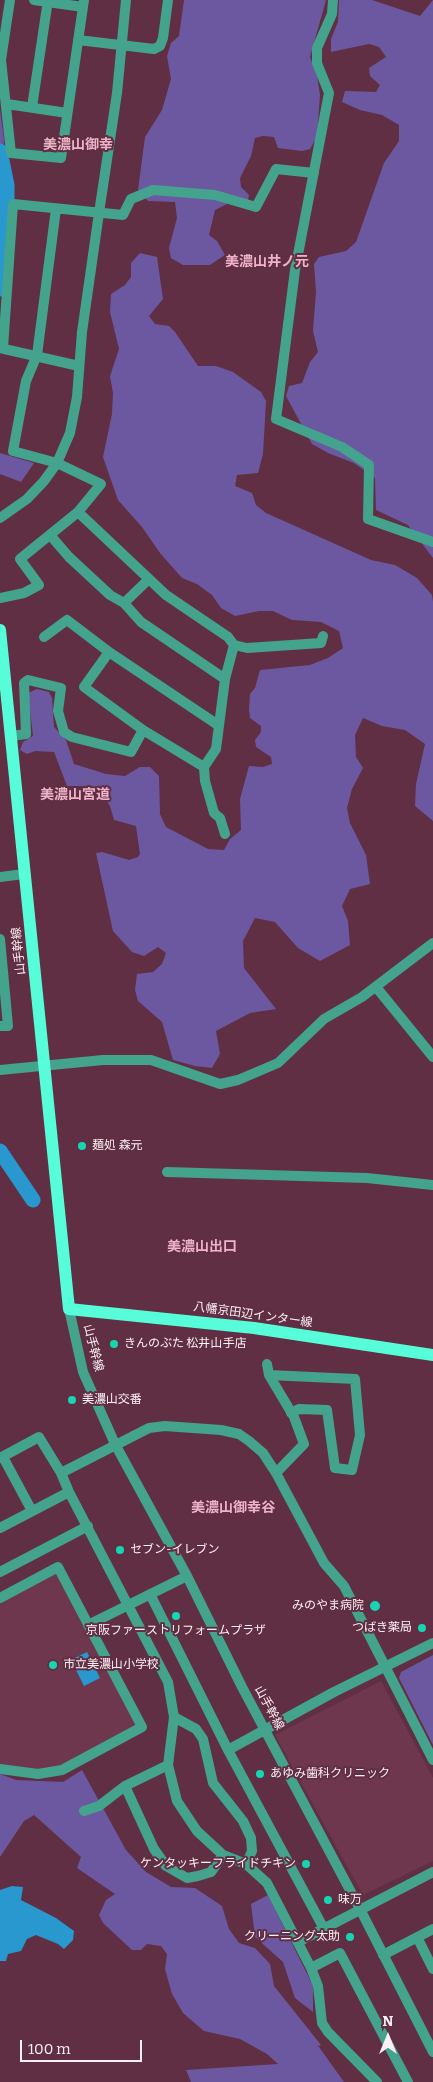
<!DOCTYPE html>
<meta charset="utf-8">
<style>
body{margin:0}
#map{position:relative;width:433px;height:2082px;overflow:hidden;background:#602f43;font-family:Bitter,serif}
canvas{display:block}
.north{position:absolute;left:363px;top:2012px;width:50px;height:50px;-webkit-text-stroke:4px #602f43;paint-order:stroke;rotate:0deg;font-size:14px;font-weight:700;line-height:20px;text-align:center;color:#fdf0f5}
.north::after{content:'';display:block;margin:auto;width:18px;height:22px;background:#fdf0f5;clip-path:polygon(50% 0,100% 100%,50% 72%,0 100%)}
.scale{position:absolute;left:20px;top:2040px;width:122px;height:22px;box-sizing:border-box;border:2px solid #fdf0f5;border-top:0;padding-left:6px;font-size:15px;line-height:18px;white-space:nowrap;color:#fdf0f5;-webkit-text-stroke:4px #602f43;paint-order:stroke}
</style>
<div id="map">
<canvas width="433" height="2082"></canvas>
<div class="north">N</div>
<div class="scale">100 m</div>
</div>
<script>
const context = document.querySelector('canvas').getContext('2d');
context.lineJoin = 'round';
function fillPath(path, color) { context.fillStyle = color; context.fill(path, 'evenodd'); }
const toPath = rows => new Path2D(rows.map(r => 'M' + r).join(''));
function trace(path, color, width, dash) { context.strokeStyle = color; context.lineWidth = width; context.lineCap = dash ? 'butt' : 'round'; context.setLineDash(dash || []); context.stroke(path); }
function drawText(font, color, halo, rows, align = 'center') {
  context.font = font + ' Bitter,"Noto Sans JP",serif'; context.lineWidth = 4; context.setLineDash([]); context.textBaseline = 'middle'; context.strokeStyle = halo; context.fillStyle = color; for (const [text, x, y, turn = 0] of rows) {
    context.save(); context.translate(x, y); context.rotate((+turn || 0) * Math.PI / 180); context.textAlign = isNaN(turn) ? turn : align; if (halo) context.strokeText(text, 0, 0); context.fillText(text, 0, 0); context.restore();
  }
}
fillPath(toPath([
 [57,1573,139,1727,61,1766,33,1772,0,1764,0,1602],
 [381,1681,433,1778,433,1861,363,1895,275,1735]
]), '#6f374e');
fillPath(toPath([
 [184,0,326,0,310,57,317,75,320,95,317,137,310,149,302,151,278,148,274,137,263,136,255,138,251,156,240,178,241,187,249,195,248,200,229,203,215,210,209,235,217,241,225,255,210,265,183,265,171,258,169,248,177,218,175,202,148,201,138,190,145,137,162,110,171,79,167,56,171,43,179,36],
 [339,0,372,0,420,16,433,0,433,558,408,525,376,510,375,478,354,463,328,453,312,444,286,396,289,386,302,383,310,362,318,352,313,331,316,292,314,264,319,257,346,251,356,242,384,163,399,141,399,125,382,115,360,110,342,102,345,91,376,92,380,85,370,76,369,68,386,57,379,47,369,44,331,52,331,39,338,22],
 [0,109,4,139,0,186],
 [140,253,157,257,163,299,149,316,155,324,169,326,175,332,198,366,216,366,233,372,261,392,266,401,263,454,258,473,237,475,235,486,252,493,256,505,266,513,371,560,395,565,417,578,432,595,433,602,433,821,415,806,416,784,425,744,405,730,382,726,363,718,355,735,356,757,363,768,352,789,347,808,350,823,366,855,370,884,350,889,342,906,348,921,350,945,320,961,298,948,275,922,255,918,243,941,244,968,276,1009,250,1013,216,1031,220,1054,212,1068,195,1066,173,1060,162,1022,138,1001,135,990,137,974,153,972,162,964,166,953,158,947,144,956,132,952,113,931,96,853,102,852,129,860,138,857,140,854,136,826,114,820,110,806,99,789,84,786,67,786,54,752,35,751,27,754,20,750,23,742,33,736,28,693,37,689,49,692,52,698,54,727,66,740,74,764,106,774,125,776,140,767,150,767,159,776,160,814,166,827,208,849,224,850,230,839,241,830,240,799,249,766,263,767,272,764,271,757,256,747,255,740,261,732,261,726,250,718,249,710,250,694,255,688,260,670,310,665,328,658,343,648,339,631,321,622,292,620,273,611,259,611,235,616,221,608,212,595,197,584,182,578,160,553,142,527,118,500,103,457,112,414,113,393,110,376,119,349,110,312,111,294,125,285,131,277,131,263],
 [0,453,34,463,21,482,0,474],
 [433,1655,433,1745,399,1678,401,1672],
 [82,1770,126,1850,146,1872,171,1887,195,1888,222,1906,229,1929,239,1943,255,1948,270,1964,274,1986,321,2045,317,2047,319,2047,344,2082,191,2082,186,2070,278,2064,267,2054,240,2039,204,2031,183,2013,172,1994,165,1969,167,1954,161,1946,147,1944,141,1950,132,1950,103,1923,99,1915,106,1900,115,1894,77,1868,81,1857,34,1815,24,1821,0,1857,0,1774,16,1780,63,1782],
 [268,1895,313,1986,313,2012,295,1998,283,1962,255,1937,251,1904]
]), '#6c58a0');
fillPath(toPath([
 [87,1652,100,1678,84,1686,71,1660],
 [12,1886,23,1887,21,1900,56,1918,74,1931,73,1940,64,1949,58,1944,36,1935,27,1939,21,1951,8,1954,6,1961,0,1961,0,1890]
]), '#2898ce');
trace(toPath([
 [0,151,7,185,7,223,0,289],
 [0,1151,33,1200]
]), '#2898ce', 15);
trace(toPath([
 [10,0,1,60,11,153,61,158,84,0],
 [34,0,83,7],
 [333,0,332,14,317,48,317,63,329,93,295,270,276,419,342,447,369,465,368,519,433,542],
 [78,40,154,49,160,46,163,38,168,0],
 [7,104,67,113],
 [32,107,48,0],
 [0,348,79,366],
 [3,348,13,204,123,215,131,199,153,190,215,195,256,207,276,169,314,173],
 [78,512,166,595,228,637,234,645],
 [0,518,27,499,44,481,57,463,70,433,77,397,82,332,99,213,117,93,126,0],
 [50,535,69,557,110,595,124,603,141,622,225,679],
 [0,598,24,593,39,585,20,559,78,512,101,484,57,463,13,451,26,381,37,355,56,209],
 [124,603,149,579],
 [44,637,67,620,109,652,218,725],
 [109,652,84,687,143,730,204,767],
 [11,736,26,734,24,683,28,680,61,688,58,711,64,732,72,737,131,752,143,730],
 [225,834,220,818,214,813,205,781,204,767,216,749,225,679,234,645,247,648,321,643,323,636],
 [0,877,24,874],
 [0,939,8,1026,0,1026],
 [376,987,433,1057],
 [0,1070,103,1060,151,1060,220,1084,238,1080,278,1063,324,1019,362,997,433,943],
 [167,1172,367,1178,433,1185],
 [69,1309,83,1372,115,1444,187,1576,242,1687,360,1909,433,2052],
 [267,1364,269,1375,294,1417,304,1444,276,1473],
 [269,1375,355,1379,360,1435,352,1470,335,1468,327,1410,299,1409,291,1413],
 [3,1457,32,1511],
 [0,1458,39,1437,61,1473,69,1492,168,1682,174,1717,168,1765,177,1801,197,1831,223,1855,246,1864,267,1883,311,1968,318,1986,322,2023,328,2032,377,2082],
 [61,1473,149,1428,165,1426,221,1430,239,1434,249,1441,263,1453,276,1473,324,1563,344,1586,433,1760],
 [0,1528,69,1492],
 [0,1572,88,1526],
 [150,1594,228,1750,323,1927],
 [0,1598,58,1567,142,1727,62,1770,38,1774,0,1769],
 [88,1625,187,1576],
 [174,1717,196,1729,203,1739,213,1783,243,1821,251,1838,252,1851,246,1864],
 [228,1750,334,1692,433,1643],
 [125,1786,154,1849,166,1866,187,1878,198,1876,211,1872,223,1855],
 [84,1811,99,1806,125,1786,168,1765],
 [417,1937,433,1969],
 [298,1942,433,1872],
 [383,1955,433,1929],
 [311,1968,340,1953,408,2082]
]), '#43a38d', 10);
trace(toPath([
 [0,630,69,1309,254,1328,433,1355]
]), '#56fdd8', 12);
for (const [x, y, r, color] of [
 [82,1146,5,"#17d5b2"],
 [114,1344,5,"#17d5b2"],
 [72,1400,5,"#17d5b2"],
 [120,1550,5,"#17d5b2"],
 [375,1606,6,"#17d5b2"],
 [176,1616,5,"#17d5b2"],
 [422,1628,5,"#17d5b2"],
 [53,1665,5,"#17d5b2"],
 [260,1774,5,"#17d5b2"],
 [306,1864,5,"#17d5b2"],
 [328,1900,5,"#17d5b2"],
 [350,1937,5,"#17d5b2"]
]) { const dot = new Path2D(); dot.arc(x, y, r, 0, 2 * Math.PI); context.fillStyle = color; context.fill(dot); trace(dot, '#602f43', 2); }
drawText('12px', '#fdf0f5', '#602f43', [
 ["山手幹線",19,951,-96],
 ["八幡京田辺インター線",253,1315,8],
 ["山手幹線",93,1348,76],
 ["山手幹線",269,1708,62]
]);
drawText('12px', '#fdf0f5', '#602f43', [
 ["麺処 森元",92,1146],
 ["きんのぶた 松井山手店",124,1344],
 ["美濃山交番",82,1400],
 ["セブン-イレブン",130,1550],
 ["みのやま病院",364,1606,"right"],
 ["つばき薬局",412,1628,"right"],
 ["京阪ファーストリフォームプラザ",176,1631,"center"],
 ["市立美濃山小学校",63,1665],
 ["あゆみ歯科クリニック",270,1774],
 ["ケンタッキーフライドチキン",296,1864,"right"],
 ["味万",338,1900],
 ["クリーニング太助",340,1937,"right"]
], 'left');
drawText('bold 14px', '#efb3c9', '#602f43', [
 ["美濃山御幸",78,145],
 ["美濃山井ノ元",267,262],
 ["美濃山宮道",75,795],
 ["美濃山出口",202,1247],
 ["美濃山御幸谷",233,1508]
]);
</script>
